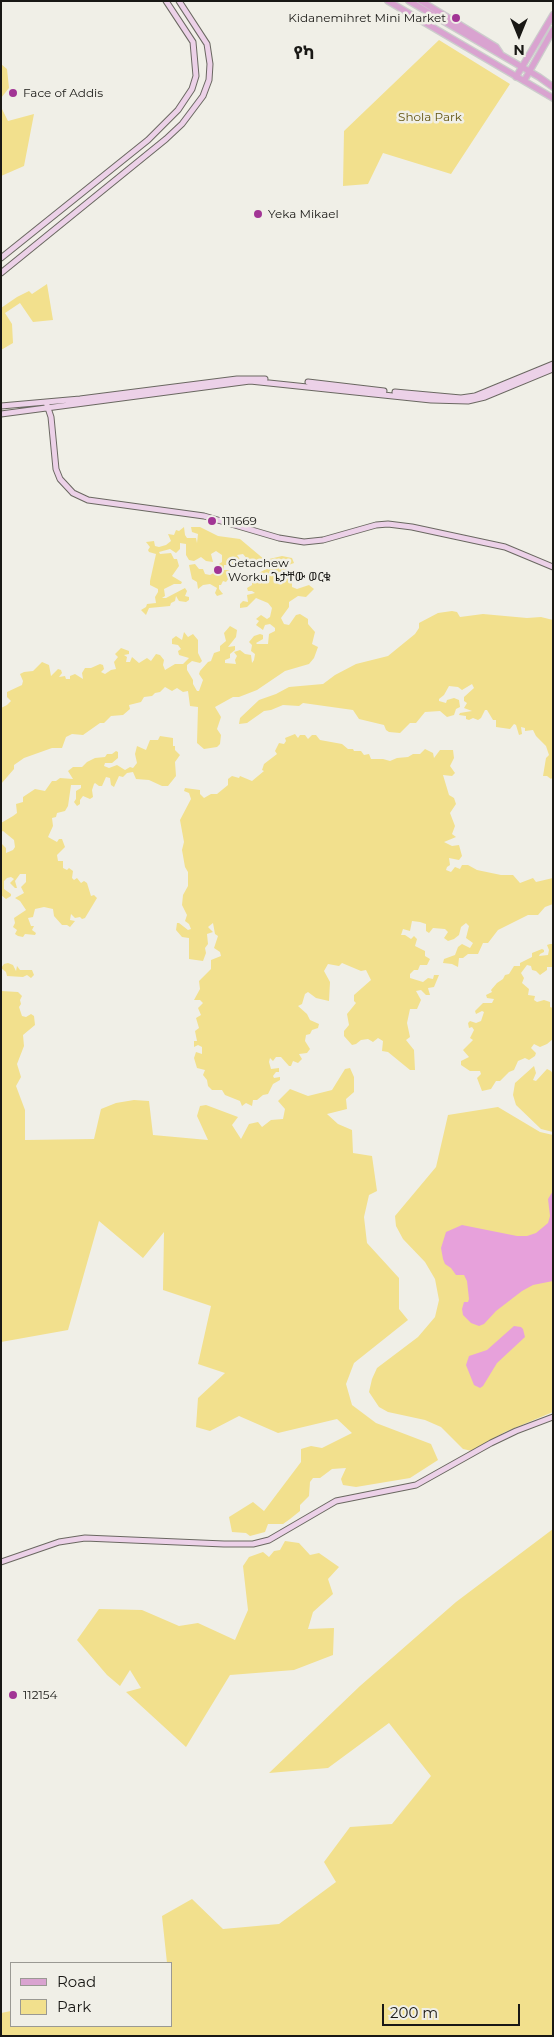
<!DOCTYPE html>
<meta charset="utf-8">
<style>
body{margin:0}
#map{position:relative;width:554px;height:2037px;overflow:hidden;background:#f0efe7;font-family:Montserrat,sans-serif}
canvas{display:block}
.frame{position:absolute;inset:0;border:2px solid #191815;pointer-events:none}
.legend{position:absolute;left:10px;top:1962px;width:162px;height:65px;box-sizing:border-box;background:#f0efe7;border:1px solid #9a9993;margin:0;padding:6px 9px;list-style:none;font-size:15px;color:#191815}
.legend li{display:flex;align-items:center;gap:10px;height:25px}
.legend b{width:25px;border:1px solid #9a9993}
.north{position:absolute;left:494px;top:10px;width:50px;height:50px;-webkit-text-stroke:4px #f0efe7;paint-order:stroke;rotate:180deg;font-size:14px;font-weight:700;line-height:20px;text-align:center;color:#191815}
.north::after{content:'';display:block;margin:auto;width:18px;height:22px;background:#191815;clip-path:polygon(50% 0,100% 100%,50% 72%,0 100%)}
.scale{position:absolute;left:382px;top:2004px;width:138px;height:22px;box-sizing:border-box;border:2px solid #191815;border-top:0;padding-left:6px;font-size:15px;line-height:18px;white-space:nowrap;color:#191815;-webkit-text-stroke:4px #f0efe7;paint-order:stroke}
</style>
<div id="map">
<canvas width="554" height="2037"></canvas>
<div class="frame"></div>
<ul class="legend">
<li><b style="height:6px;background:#d9a3d0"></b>Road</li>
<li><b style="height:14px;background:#f2e08d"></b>Park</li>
</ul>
<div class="north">N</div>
<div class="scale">200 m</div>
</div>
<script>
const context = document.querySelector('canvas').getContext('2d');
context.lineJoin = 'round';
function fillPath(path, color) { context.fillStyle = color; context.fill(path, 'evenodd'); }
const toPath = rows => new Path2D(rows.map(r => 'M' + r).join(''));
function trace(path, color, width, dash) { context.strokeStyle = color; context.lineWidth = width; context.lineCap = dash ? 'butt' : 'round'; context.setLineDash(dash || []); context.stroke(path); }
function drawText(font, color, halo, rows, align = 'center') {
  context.font = font + ' Montserrat,"Noto Sans Ethiopic",sans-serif'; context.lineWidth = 5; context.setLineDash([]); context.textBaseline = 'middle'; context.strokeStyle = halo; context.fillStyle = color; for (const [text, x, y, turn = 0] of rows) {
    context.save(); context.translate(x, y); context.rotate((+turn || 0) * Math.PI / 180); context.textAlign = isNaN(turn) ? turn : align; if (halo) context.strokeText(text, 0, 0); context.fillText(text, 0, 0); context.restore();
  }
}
fillPath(toPath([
 [439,40,510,84,451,174,383,153,368,184,343,186,344,131],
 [1,64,7,69,9,88,1,98],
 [1,107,8,121,34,114,24,166,1,176],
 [47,284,53,320,33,322,20,303,5,313,12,324,13,343,1,350,1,308,17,297,29,291,32,294],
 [184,527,185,535,187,538,196,538,197,543,198,534,192,532,191,527,200,527,218,536,240,539,265,560,282,556,292,558,294,563,286,566,288,568,285,574,292,579,292,587,297,589,309,585,314,589,306,597,298,596,289,602,289,607,281,618,284,624,289,625,296,615,300,614,308,619,308,624,315,632,312,644,318,647,314,658,309,664,285,671,257,690,239,697,233,697,215,707,221,717,217,729,221,735,220,744,217,747,204,749,197,743,198,707,190,706,188,691,183,692,177,688,172,691,165,687,160,692,155,693,152,696,144,697,141,702,129,705,130,709,123,715,111,716,104,723,100,723,83,735,72,734,66,737,62,748,52,748,24,758,14,765,14,769,1,784,1,708,7,705,11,701,7,697,7,692,22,685,23,681,20,674,24,672,33,671,42,662,49,665,51,676,58,669,61,670,62,673,59,677,65,676,66,679,70,679,70,676,75,674,83,679,82,673,85,668,91,668,100,664,103,665,104,669,101,672,105,674,111,670,116,669,114,662,118,657,115,654,121,648,129,651,129,654,124,655,127,657,126,662,130,662,132,657,139,663,147,658,151,661,156,654,160,655,164,660,163,665,165,670,175,664,183,664,189,658,179,655,178,651,181,649,178,645,172,644,172,639,176,636,182,640,184,632,188,637,193,634,198,640,198,653,202,661,200,663,192,661,187,665,187,670,193,680,193,684,197,691,199,691,203,680,199,674,200,671,208,662,211,661,214,653,220,651,220,646,226,641,224,633,230,626,237,630,236,637,228,647,235,646,235,650,230,654,230,658,225,660,225,663,236,664,235,660,237,656,234,652,240,650,245,654,251,655,252,663,254,660,255,654,251,651,252,645,249,642,254,636,260,634,263,635,263,639,256,643,257,644,268,644,269,634,275,631,275,628,270,624,265,625,263,630,256,625,259,621,256,619,261,615,267,619,270,617,272,608,268,603,256,598,247,607,240,608,240,604,243,601,248,602,247,595,255,593,252,591,248,591,247,588,252,585,252,577,266,569,248,560,243,554,237,555,242,562,242,569,230,565,224,565,224,570,229,570,230,573,235,574,232,579,229,578,226,582,223,581,221,585,219,585,219,589,223,594,217,596,215,593,217,588,210,584,203,585,198,589,197,582,192,579,189,565,195,564,199,569,203,569,205,574,210,575,219,570,219,564,222,562,222,555,216,551,211,554,213,562,206,561,201,557,194,561,189,560,186,555,186,544,180,543,180,549,176,553,170,549,159,552,160,554,171,553,174,559,177,559,179,566,172,576,182,582,181,584,174,584,164,589,165,596,162,598,166,598,185,588,187,591,185,596,189,597,189,600,186,602,179,601,176,596,175,601,171,603,170,606,149,608,146,615,141,610,146,607,147,604,156,603,155,597,158,592,158,589,150,585,150,581,156,554,149,552,148,550,150,547,146,542,154,541,155,546,159,547,166,545,171,541,168,534,174,535,176,530,179,531],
 [452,611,457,612,460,617,483,614,527,618,541,617,553,620,553,777,551,779,547,776,543,776,546,758,549,755,546,746,536,736,533,730,525,731,525,728,521,727,522,734,519,735,516,725,514,724,510,729,496,727,496,720,493,720,487,710,485,710,481,718,478,720,473,718,469,720,466,719,466,716,459,715,460,713,472,711,464,708,467,703,464,701,464,697,474,688,472,684,462,690,458,687,449,686,444,695,439,699,439,701,446,703,447,700,454,698,459,700,460,707,456,709,454,715,447,717,440,711,425,712,416,723,410,723,400,733,389,732,386,730,384,725,359,719,353,710,303,703,299,706,283,705,271,710,264,711,247,723,239,724,240,718,259,700,276,694,289,687,323,684,335,675,356,664,388,656,415,634,419,628,419,623,438,613],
 [295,734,298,738,300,735,305,735,308,739,312,735,316,735,320,740,342,744,348,749,353,749,354,751,361,751,364,755,369,754,371,759,383,759,390,761,397,758,408,757,413,754,420,754,425,749,433,753,434,758,440,750,453,750,454,758,450,766,455,773,452,776,443,775,449,795,454,798,456,804,450,813,455,826,452,834,456,837,444,842,452,846,459,845,462,856,459,860,449,858,450,865,447,867,446,870,451,872,455,867,460,869,462,865,468,865,477,870,501,875,513,875,520,883,533,878,536,882,553,878,553,904,545,907,538,915,528,915,498,930,488,943,483,943,478,954,468,954,463,958,459,958,458,967,452,964,443,963,444,959,455,955,458,947,462,944,470,948,473,943,466,938,469,926,466,923,461,927,459,935,454,939,448,941,444,938,448,932,445,929,433,928,429,933,426,931,426,924,420,922,412,921,410,931,403,929,401,935,405,935,411,939,414,936,417,939,415,946,425,951,425,956,430,959,427,965,420,965,418,970,414,970,410,974,410,978,423,982,428,978,433,979,434,975,439,975,434,987,428,988,430,995,426,995,421,990,416,991,421,1000,417,1009,410,1009,407,1023,410,1037,406,1040,414,1050,415,1070,410,1070,388,1052,382,1051,383,1041,378,1038,373,1042,368,1039,361,1040,356,1044,352,1045,344,1036,344,1031,349,1025,347,1014,356,1003,354,1001,354,995,371,980,366,970,361,971,342,963,339,966,328,964,324,971,330,982,329,1001,316,998,308,992,305,994,302,1004,298,1006,307,1014,310,1020,319,1024,318,1028,312,1030,310,1034,306,1035,305,1041,310,1049,307,1053,299,1054,302,1059,298,1063,293,1061,291,1066,289,1066,281,1057,276,1057,273,1061,270,1058,269,1062,271,1069,279,1068,279,1072,276,1072,273,1076,274,1078,280,1077,280,1080,273,1084,268,1094,263,1095,257,1100,253,1100,252,1106,246,1103,242,1106,240,1101,225,1095,222,1090,212,1090,208,1086,207,1080,203,1075,205,1070,197,1068,194,1058,196,1052,202,1054,202,1047,198,1045,194,1047,194,1041,197,1041,195,1031,199,1028,196,1018,201,1015,198,1008,203,1003,200,1000,194,1000,200,989,199,981,211,969,211,960,221,956,220,952,214,948,218,936,215,934,213,923,208,927,213,932,207,934,208,944,205,948,206,953,203,961,189,959,189,938,182,937,176,930,177,923,179,923,188,930,191,929,189,924,185,921,187,915,182,905,183,895,188,886,188,872,185,867,182,850,184,842,180,820,191,799,189,793,184,791,185,788,200,790,200,794,204,798,211,794,217,794,228,785,228,779,232,776,239,778,240,776,252,781,264,771,262,770,264,764,277,754,275,751,279,743,284,744,286,741,285,738],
 [160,736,173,738,173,746,175,746,175,750,180,755,175,762,176,776,168,786,162,786,149,780,136,779,133,772,127,773,123,777,119,776,114,787,111,785,110,778,106,777,102,786,99,786,95,783,94,784,92,790,93,797,90,799,83,796,80,800,80,804,77,806,74,802,76,799,76,791,81,788,81,785,71,785,68,806,65,811,57,813,56,817,52,818,53,826,48,837,57,842,59,839,62,839,65,847,57,855,58,861,63,861,63,868,67,870,69,868,73,871,72,878,74,880,77,878,81,883,84,881,87,883,91,896,94,895,97,898,85,918,82,919,80,917,75,918,71,914,70,920,75,921,70,927,67,925,62,925,54,916,53,909,44,907,35,909,33,917,28,918,31,926,34,926,32,930,36,933,35,935,25,934,23,937,18,936,15,934,17,930,13,927,15,923,14,918,26,910,20,901,15,898,24,893,21,887,26,882,26,874,20,874,15,881,17,888,15,888,10,883,14,879,11,877,7,878,4,881,4,889,11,894,11,896,6,899,1,895,1,843,6,848,6,853,13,850,15,847,14,840,3,831,1,832,1,823,13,816,17,813,16,804,23,802,23,797,35,789,45,791,52,781,56,781,60,778,73,779,68,771,73,767,82,767,87,762,95,758,105,757,107,754,112,754,116,751,118,752,118,758,112,763,105,763,104,766,109,768,117,765,125,770,130,767,133,768,137,763,135,754,137,746,146,750,150,740,158,740],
 [550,944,553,944,553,967,547,967,547,970,540,975,536,971,532,970,531,966,527,965,521,973,524,978,522,983,529,989,528,995,535,996,534,1000,537,1002,544,1000,550,1002,550,1007,553,1008,553,1039,547,1044,540,1047,534,1044,531,1048,536,1053,535,1056,529,1060,525,1058,518,1061,514,1070,509,1072,500,1081,496,1081,491,1089,482,1091,477,1078,481,1074,480,1071,470,1071,461,1065,461,1061,469,1057,463,1050,473,1040,470,1038,474,1030,472,1027,469,1028,468,1023,470,1021,476,1023,481,1021,484,1012,482,1011,476,1014,475,1011,483,1003,492,1003,494,999,487,998,486,995,492,992,491,990,497,983,503,979,505,975,509,974,514,966,520,966,520,963,532,957,532,953,542,949,544,950,544,952,540,954,539,956,548,955,549,950,547,945],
 [8,963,13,965,16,971,17,966,20,970,32,970,34,975,31,978,27,975,23,977,7,976,6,972,1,968,4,964],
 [1,991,18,992,22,996,20,1000,21,1004,19,1007,22,1016,26,1017,31,1014,34,1016,35,1025,23,1035,24,1046,17,1064,21,1077,16,1086,25,1110,25,1140,94,1139,101,1109,116,1103,134,1100,149,1101,153,1135,208,1140,197,1116,200,1106,206,1105,238,1117,232,1125,241,1139,249,1124,258,1122,262,1127,271,1120,283,1119,285,1109,278,1101,290,1089,308,1096,332,1090,345,1069,350,1068,354,1077,354,1092,346,1099,347,1109,327,1114,338,1124,352,1130,353,1153,372,1156,377,1191,369,1195,364,1217,367,1243,399,1278,399,1309,408,1320,354,1363,346,1384,352,1405,376,1423,431,1444,438,1460,410,1478,356,1487,343,1485,341,1479,346,1468,332,1469,320,1478,313,1478,310,1482,309,1496,300,1505,300,1511,290,1519,283,1524,268,1524,265,1532,250,1536,246,1533,232,1532,229,1517,253,1502,264,1511,301,1462,301,1449,311,1446,322,1448,352,1433,337,1419,278,1433,239,1416,210,1431,196,1427,198,1398,225,1373,198,1364,211,1306,163,1290,164,1232,143,1258,99,1221,68,1330,1,1342],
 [534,1066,536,1073,533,1080,536,1081,547,1069,551,1071,553,1074,553,1132,541,1129,516,1105,513,1095,515,1083],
 [498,1107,540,1132,553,1135,553,1412,505,1432,472,1451,463,1449,441,1427,425,1420,388,1412,379,1407,369,1392,372,1379,377,1368,418,1337,435,1317,439,1300,435,1279,425,1262,403,1239,396,1226,395,1216,436,1167,448,1115],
 [553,1529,553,2036,1,2036,1,2013,11,2011,11,2026,171,2026,171,1963,167,1963,162,1916,192,1899,223,1929,279,1924,336,1882,324,1862,350,1827,392,1824,431,1776,389,1723,328,1768,269,1773,360,1686,456,1602],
 [285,1541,299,1543,310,1555,319,1553,339,1567,328,1579,333,1594,313,1612,308,1629,334,1628,333,1655,294,1670,230,1675,186,1747,126,1692,141,1688,130,1670,120,1686,107,1675,77,1640,99,1609,142,1610,179,1626,198,1623,235,1640,248,1610,243,1566,249,1557,263,1552,269,1557,274,1551,280,1550]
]), '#f2e08d');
fillPath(toPath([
 [553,1191,553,1281,533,1285,522,1291,496,1311,484,1324,479,1326,471,1323,463,1315,462,1309,464,1302,468,1302,469,1299,467,1281,464,1275,456,1275,451,1268,445,1264,443,1259,441,1248,446,1232,462,1225,517,1236,527,1236,536,1233,548,1223,550,1216,548,1199],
 [514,1326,521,1327,523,1329,525,1337,497,1363,483,1386,480,1388,474,1385,466,1365,469,1356,487,1350]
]), '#e7a1db');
const secondary = toPath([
 [1,258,148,140,178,110,192,89,196,76,193,42,166,1],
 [1,273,166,139,182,124,203,96,209,80,210,64,207,44,179,1],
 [308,382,384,391],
 [395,392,461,398,475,396,553,364],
 [46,402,51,417,56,469,60,479,73,493,88,500,204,516,279,538,304,542,323,540,376,525,388,524,412,527,505,547,553,567],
 [1,406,80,399,237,379,265,379],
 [1,414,250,381,431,400,468,401,485,397,553,369],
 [1,1562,59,1542,85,1538,224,1544,253,1544,269,1540,336,1501,416,1485,491,1443,516,1431,553,1417]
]);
const primary = toPath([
 [388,1,553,98],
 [409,1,539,77,553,87],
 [421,1,496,47,500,53],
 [516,77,553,15],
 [524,81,553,30]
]);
trace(secondary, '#6a6861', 7);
trace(primary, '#ccc', 8);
trace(secondary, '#ecd1e8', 5);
trace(primary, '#d9a3d0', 5.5);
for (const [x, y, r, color] of [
 [456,18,5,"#a23595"],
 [13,93,5,"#a23595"],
 [258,214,5,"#a23595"],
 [212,521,5,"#a23595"],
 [218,570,5,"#a23595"],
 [13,1695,5,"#a23595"]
]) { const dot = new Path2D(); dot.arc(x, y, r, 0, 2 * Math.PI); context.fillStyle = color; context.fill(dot); trace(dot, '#f0efe7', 2); }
drawText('12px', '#191815', '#f0efe7', [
 ["Kidanemihret Mini Market",446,18,"right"],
 ["Face of Addis",23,93],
 ["Yeka Mikael",268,214],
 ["111669",222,521],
 ["Getachew",228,563],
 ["Worku ጌታቸው ወርቁ",228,577],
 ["112154",23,1695]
], 'left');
drawText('12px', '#625511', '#f0efe7', [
 ["Shola Park",430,117]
]);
drawText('bold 18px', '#191815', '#f0efe7', [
 ["የካ",304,54]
]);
</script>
